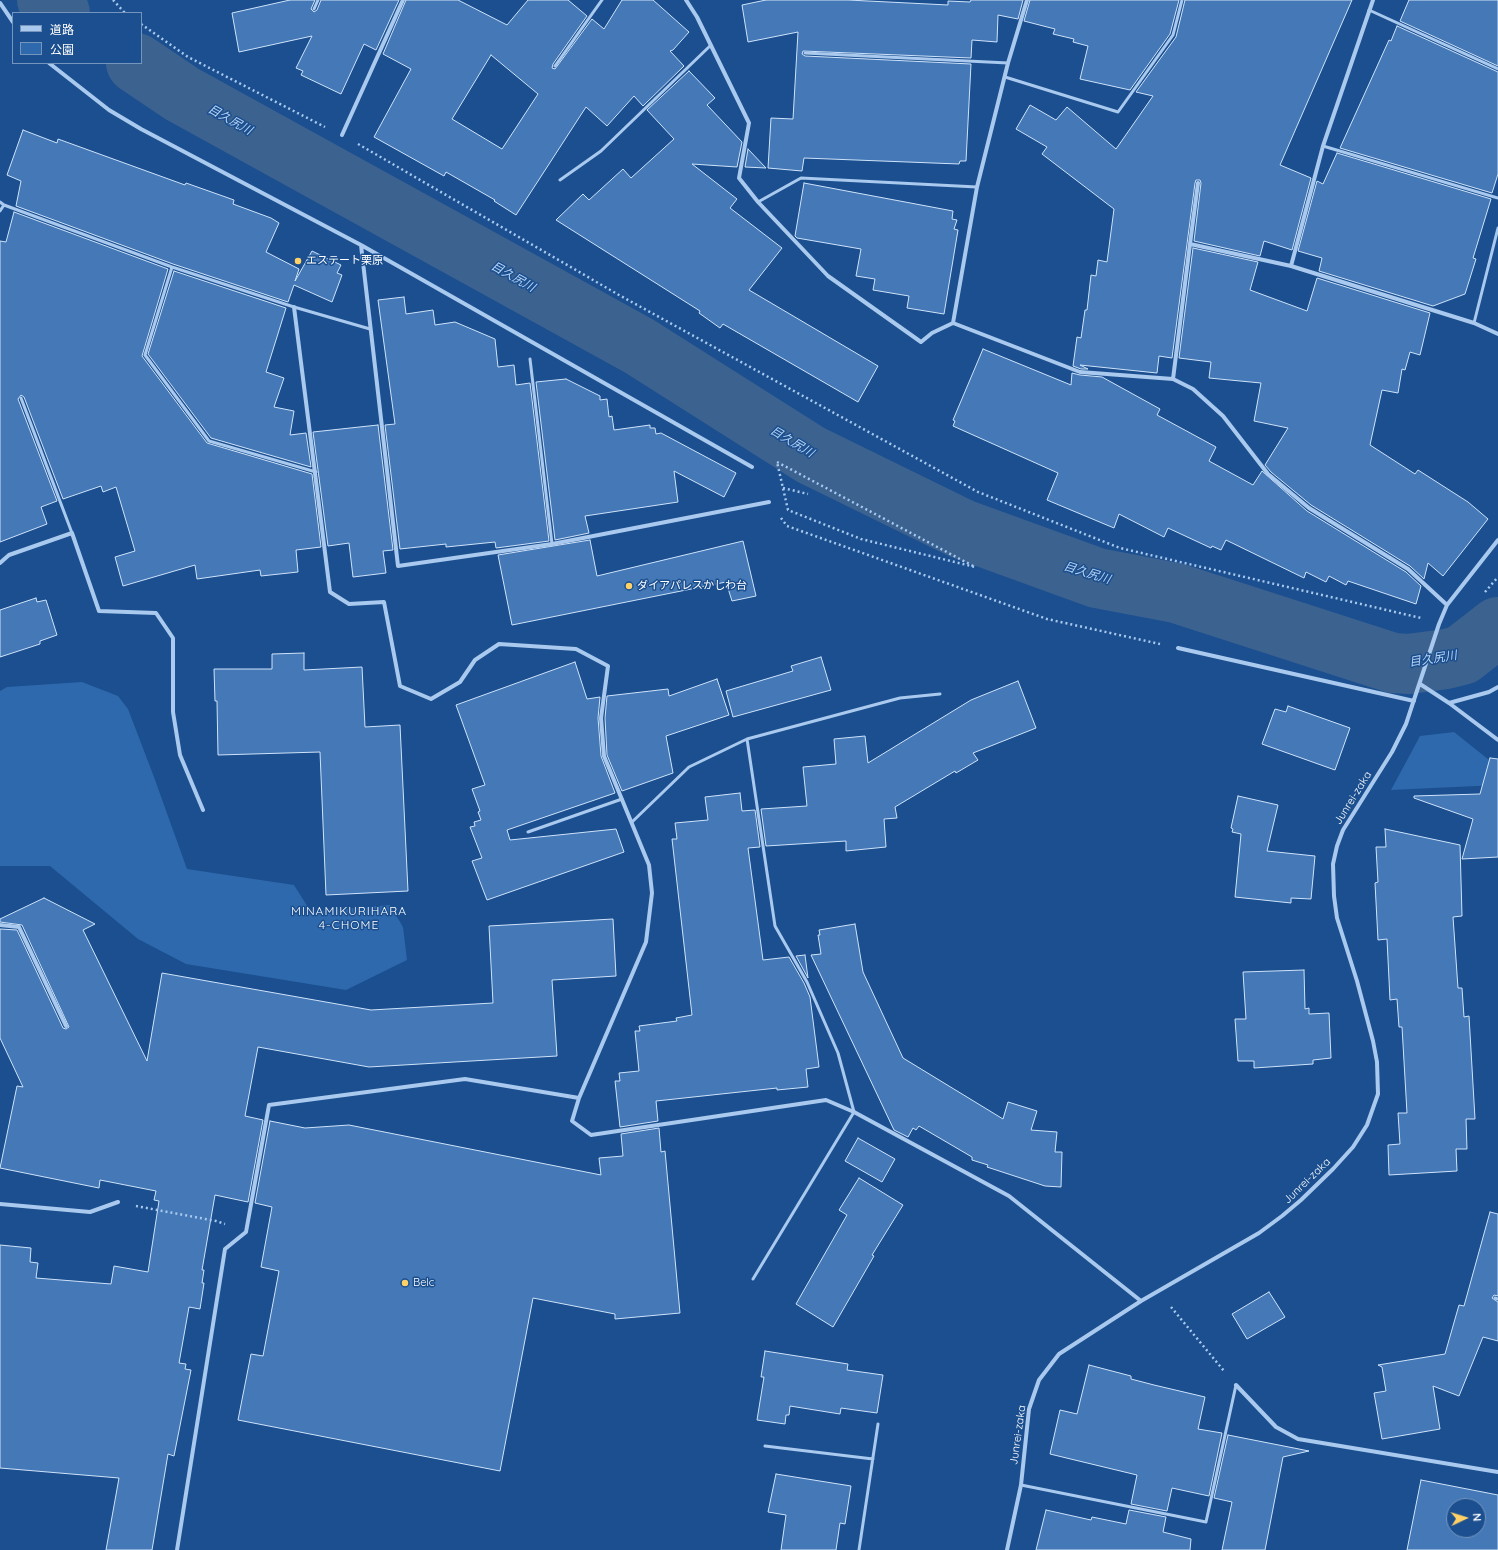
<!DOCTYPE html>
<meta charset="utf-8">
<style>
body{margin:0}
#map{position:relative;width:1498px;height:1550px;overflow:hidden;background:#1b4f8f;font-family:Quicksand,"Noto Sans JP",sans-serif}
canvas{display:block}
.legend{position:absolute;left:12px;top:12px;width:130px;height:52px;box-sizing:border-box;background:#1b4f8f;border:1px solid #7695bc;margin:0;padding:5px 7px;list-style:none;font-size:12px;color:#fff}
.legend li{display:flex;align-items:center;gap:8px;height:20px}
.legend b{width:20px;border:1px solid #7695bc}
.north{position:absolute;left:1446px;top:1498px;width:40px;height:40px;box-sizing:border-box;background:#1b4f8f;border:1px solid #7695bc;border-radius:50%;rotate:86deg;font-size:11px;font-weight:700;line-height:16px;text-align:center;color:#fff}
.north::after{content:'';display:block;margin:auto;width:14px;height:18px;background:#ffd166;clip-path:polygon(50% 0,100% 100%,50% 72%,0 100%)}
</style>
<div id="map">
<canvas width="1498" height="1550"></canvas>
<ul class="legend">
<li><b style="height:5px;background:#a9c9ee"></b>道路</li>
<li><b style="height:11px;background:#2e69ad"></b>公園</li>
</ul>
<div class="north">N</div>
</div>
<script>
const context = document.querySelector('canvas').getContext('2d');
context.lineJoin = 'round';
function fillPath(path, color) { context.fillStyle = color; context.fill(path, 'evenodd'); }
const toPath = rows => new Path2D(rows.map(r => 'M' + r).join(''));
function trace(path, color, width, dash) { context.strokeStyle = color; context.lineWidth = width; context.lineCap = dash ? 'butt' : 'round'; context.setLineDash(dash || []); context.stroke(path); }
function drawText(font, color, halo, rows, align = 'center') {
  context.font = font + ' Quicksand,"Noto Sans JP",sans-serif'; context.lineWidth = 3; context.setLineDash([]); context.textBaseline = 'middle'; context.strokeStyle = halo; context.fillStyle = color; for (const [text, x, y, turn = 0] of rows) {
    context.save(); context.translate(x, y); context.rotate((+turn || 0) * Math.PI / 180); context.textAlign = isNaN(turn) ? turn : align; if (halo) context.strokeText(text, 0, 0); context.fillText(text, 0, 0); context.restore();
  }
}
fillPath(toPath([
 [82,682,118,696,128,709,154,777,187,869,294,885,311,912,390,905,403,927,407,960,346,990,186,964,138,939,50,866,0,866,0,691,7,687],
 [1454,732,1498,767,1498,785,1391,790,1420,736]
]), '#2e69ad');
trace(toPath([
 [47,0,60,13],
 [136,63,182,94,639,346,811,455,962,529,1097,578,1176,593,1393,663,1409,664,1446,659,1462,655,1498,627]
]), '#3c6290', 60);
const building = toPath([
 [290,0,315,0,311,9,314,12,317,10,321,0,399,0,376,50,364,44,341,94,301,75,303,71,296,68,312,36,239,52,232,13,290,0],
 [406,0,458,0,507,25,528,0,568,0,587,16,553,64,552,68,555,69,592,19,604,29,622,0,653,0,689,32,673,50,670,51,684,66,643,106,634,96,607,126,586,107,516,215,494,201,495,200,446,172,444,176,374,137,411,69,383,54,406,0],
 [491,55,538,94,502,149,452,119,491,55],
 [766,0,848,0,948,5,948,1,970,2,971,0,1023,0,1018,19,998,15,997,42,972,40,971,58,803,51,802,54,805,56,971,64,966,161,960,161,959,164,804,158,802,171,768,168,771,118,793,119,798,32,748,42,742,5,766,0],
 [1030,0,1179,0,1170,34,1130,90,1080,79,1088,46,1073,42,1074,39,1053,34,1055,29,1024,21,1030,0],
 [1185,0,1352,0,1280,165,1311,178,1292,250,1264,241,1260,256,1194,241,1201,183,1200,180,1196,180,1195,183,1172,358,1159,356,1157,373,1080,365,1088,369,1081,369,1073,366,1077,337,1081,338,1085,310,1087,310,1091,275,1096,276,1098,260,1107,262,1114,209,1042,154,1047,147,1016,129,1030,105,1056,120,1067,107,1116,149,1153,96,1136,92,1176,37,1185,0],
 [1409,0,1498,0,1498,66,1400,21,1409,0],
 [1397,26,1498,72,1498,174,1492,193,1340,148,1389,40,1391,41,1397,26],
 [689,71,715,98,707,105,742,142,737,167,692,164,737,199,730,208,782,248,749,290,878,366,858,402,723,324,720,328,699,313,700,311,556,220,583,194,589,200,623,169,631,178,674,139,647,110,689,71],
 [23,130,57,143,58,139,185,185,186,183,234,200,233,204,271,218,279,223,266,252,299,269,295,281,312,251,341,265,337,273,342,275,332,302,294,285,288,302,173,264,16,206,21,181,7,175,23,130],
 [748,149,766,168,745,167,748,149],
 [1337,153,1491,199,1473,258,1476,259,1465,294,1433,306,1319,271,1322,258,1298,251,1317,181,1323,184,1337,153],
 [804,183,953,211,952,219,957,220,954,229,958,230,944,314,907,308,909,296,873,290,875,279,856,276,861,249,797,238,795,236,804,183],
 [14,212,168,269,142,356,207,443,312,474,321,547,296,550,298,572,261,576,260,570,197,579,195,565,123,586,115,557,135,551,116,487,103,492,101,486,63,499,24,397,21,395,18,399,57,501,41,507,47,524,0,542,0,241,6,242,14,212],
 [1193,248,1258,262,1250,290,1307,311,1317,278,1430,313,1420,355,1410,352,1405,370,1402,369,1398,393,1382,390,1370,445,1415,474,1418,470,1468,502,1488,519,1443,576,1428,563,1424,579,1410,566,1311,505,1271,472,1265,465,1288,428,1254,421,1261,383,1209,378,1211,362,1179,358,1193,248],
 [174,271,286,308,266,372,284,378,274,407,294,411,290,435,306,433,311,467,211,438,148,354,174,271],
 [404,297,406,314,433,310,435,325,455,322,495,339,498,367,514,365,516,385,530,383,549,541,496,548,495,542,446,547,446,544,400,549,385,425,395,424,378,300,404,297],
 [983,349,1071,385,1072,373,1080,375,1102,377,1160,409,1157,415,1216,447,1209,461,1253,485,1262,471,1307,511,1406,572,1421,586,1416,604,1348,581,1346,585,1329,576,1326,582,1306,572,1304,578,1226,540,1221,550,1212,546,1211,548,1168,528,1164,537,1119,514,1114,528,1047,500,1058,473,953,426,955,421,953,420,983,349],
 [566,379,600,396,600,400,607,399,609,417,612,416,614,430,650,425,650,428,655,428,656,434,661,433,736,473,724,497,674,471,678,502,585,516,589,533,555,540,536,382,566,379],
 [378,425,393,550,383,551,386,573,353,577,349,543,328,546,313,432,378,425],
 [590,540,597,576,743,541,756,596,732,601,726,582,512,625,498,555,590,540],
 [36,598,37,602,46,600,57,635,40,641,40,644,0,657,0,610,36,598],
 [304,653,304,670,362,667,365,727,400,725,408,891,326,895,320,752,218,755,217,701,215,701,214,669,272,669,272,654,304,653],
 [821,657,831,690,733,717,726,691,793,671,791,666,821,657],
 [575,662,587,699,600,697,598,718,601,756,615,793,507,830,510,840,616,829,624,852,487,900,472,861,482,858,470,827,475,826,474,822,481,820,478,812,480,811,472,789,485,785,456,705,575,662],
 [717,679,729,715,666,736,673,773,622,791,607,755,605,718,607,696,668,689,669,696,717,679],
 [1018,681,1036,728,973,753,978,760,956,773,955,771,895,807,897,818,884,819,886,847,846,851,846,841,766,846,761,809,807,806,803,767,836,764,834,739,865,736,868,763,971,700,1018,681],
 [1288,706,1350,728,1335,770,1262,744,1275,709,1286,712,1288,706],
 [1490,758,1498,759,1498,857,1462,859,1473,819,1414,798,1414,796,1480,794,1490,758],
 [740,793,742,811,755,810,760,847,748,848,763,960,789,957,804,983,810,997,819,1067,806,1069,808,1087,777,1090,777,1088,656,1101,658,1121,620,1127,615,1081,620,1081,619,1073,639,1071,635,1031,640,1031,639,1026,677,1021,676,1018,692,1015,672,839,677,839,675,823,708,820,705,797,740,793],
 [1238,796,1278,805,1267,851,1315,856,1311,899,1291,898,1291,903,1235,897,1241,834,1232,832,1233,829,1231,828,1238,796],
 [1385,829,1460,845,1462,916,1453,917,1458,988,1462,988,1464,1017,1469,1016,1475,1119,1466,1119,1467,1149,1456,1149,1457,1171,1389,1175,1388,1145,1400,1144,1398,1113,1407,1113,1402,1027,1399,1027,1397,999,1390,1000,1387,939,1378,940,1375,883,1378,882,1376,847,1386,847,1385,829],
 [44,898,95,924,83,930,147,1061,162,973,371,1010,493,1003,489,926,613,919,616,976,552,980,557,1056,369,1067,258,1047,245,1116,263,1120,248,1202,215,1195,202,1270,204,1270,202,1283,204,1283,200,1309,189,1307,179,1363,186,1364,185,1369,191,1370,174,1456,168,1454,152,1550,106,1550,119,1478,0,1468,0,1245,31,1248,30,1262,38,1263,36,1278,111,1284,114,1266,148,1272,159,1201,154,1200,156,1191,100,1180,99,1188,0,1168,17,1086,23,1087,0,1038,0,929,17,930,63,1028,66,1029,69,1027,22,925,0,922,0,919,44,898],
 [855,924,863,972,903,1058,1003,1119,1008,1102,1037,1111,1031,1130,1057,1132,1055,1152,1062,1152,1061,1187,1045,1186,987,1167,988,1165,972,1160,972,1157,919,1126,916,1130,913,1128,908,1137,894,1130,811,955,821,954,818,935,820,935,819,930,855,924],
 [805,955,808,978,796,956,805,955],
 [1304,970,1305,1009,1309,1008,1309,1014,1329,1013,1331,1058,1313,1060,1313,1064,1254,1068,1254,1061,1238,1061,1235,1019,1246,1019,1243,972,1304,970],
 [270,1121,305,1128,349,1125,601,1175,599,1158,623,1156,621,1134,659,1128,661,1152,665,1151,680,1313,615,1319,615,1314,533,1298,500,1471,238,1420,251,1354,263,1356,279,1271,261,1267,272,1207,255,1203,270,1121],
 [858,1138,895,1159,882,1182,845,1161,858,1138],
 [859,1178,903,1205,872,1255,874,1256,833,1327,796,1304,847,1215,839,1210,859,1178],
 [1490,1212,1498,1214,1498,1296,1494,1295,1492,1298,1498,1302,1498,1341,1483,1337,1459,1396,1433,1386,1440,1429,1382,1439,1374,1393,1386,1391,1382,1367,1378,1365,1445,1354,1459,1305,1464,1306,1490,1212],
 [1269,1292,1285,1317,1247,1339,1232,1314,1269,1292],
 [765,1351,848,1364,847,1370,883,1375,877,1413,841,1408,840,1414,790,1406,789,1415,786,1415,785,1424,757,1420,764,1377,761,1377,765,1351],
 [1089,1365,1131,1376,1131,1379,1154,1385,1205,1397,1198,1429,1222,1433,1209,1496,1172,1488,1167,1511,1131,1504,1137,1475,1050,1454,1060,1410,1077,1414,1089,1365],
 [1228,1435,1309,1451,1283,1457,1265,1550,1222,1550,1232,1502,1214,1498,1228,1435],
 [776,1474,851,1486,845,1524,840,1523,836,1550,781,1550,786,1515,768,1512,776,1474],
 [1421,1480,1498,1495,1498,1550,1407,1550,1421,1480],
 [1454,1506,1478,1506,1478,1530,1454,1530,1454,1506],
 [1046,1510,1091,1520,1092,1517,1126,1524,1129,1510,1166,1517,1163,1532,1191,1539,1190,1550,1036,1550,1046,1510]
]);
fillPath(building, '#4478b7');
trace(building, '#cfe3fa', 1);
trace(toPath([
 [113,0,125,13],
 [141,24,188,57,325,127],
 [358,144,619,295,978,492,1120,548,1421,618],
 [777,462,975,567,861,539,788,510,777,462],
 [783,488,808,494],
 [781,518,787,526,1047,619,1160,644],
 [1485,592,1498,577],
 [136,1206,216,1221,225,1224],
 [1171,1307,1224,1371]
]), '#a9c9ee', 2.5, [2, 3]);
trace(toPath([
 [314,9,318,0],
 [1369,10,1498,69],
 [805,53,1008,63],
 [555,66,602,0],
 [1005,77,1118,112,1173,35,1182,0],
 [1323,146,1498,198],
 [560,180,601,151,711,45],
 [0,202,4,205,172,267,294,307,370,329],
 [758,202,801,178,977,187],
 [0,211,4,205],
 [172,267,145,355,209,441,316,472],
 [1474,323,1498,228],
 [530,359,552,544],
 [21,398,72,533],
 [747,739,775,926,807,982,838,1053,854,1112,753,1279],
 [632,822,689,767,747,739,900,698,940,694],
 [528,832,622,799],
 [1495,1298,1498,1299],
 [765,1446,873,1459],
 [1021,1485,1206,1522,1236,1385],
 [859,1550,878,1424]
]), '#a9c9ee', 3);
trace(toPath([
 [686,0,697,17,749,123,739,178,758,202,828,276,921,342,932,333,953,323,1080,372,1173,379],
 [0,3,13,22],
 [49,63,109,110,141,129,361,245,752,467],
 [342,135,403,0],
 [1198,183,1190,244,1291,266,1474,323,1498,334],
 [1190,244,1173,379,1193,389,1223,416,1268,474,1309,508,1408,569,1447,605],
 [361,245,398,566,552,544,769,502],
 [1291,266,1323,146,1373,0],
 [294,307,330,592,349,604,384,602,400,686,431,699,460,682,475,660,499,644,576,649,608,666,601,718,604,756,649,865,652,893,646,942,579,1098,572,1121,591,1135,826,1100,854,1112,1009,1196,1141,1301],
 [953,323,977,187,1008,63,1027,0],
 [0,563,9,555,72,533,99,611,156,613,173,638,173,712,180,755,203,810],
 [1178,648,1414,701],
 [1420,684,1449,703,1489,692,1498,687],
 [1449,703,1498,740],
 [0,925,19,927,66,1026],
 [0,1204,90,1212,118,1202],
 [1236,1385,1276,1427,1298,1439,1498,1472],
 [177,1550,225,1249,246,1232,269,1105,465,1079,579,1098],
 [1007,1550,1021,1485,1029,1409,1039,1380,1059,1354,1141,1301,1259,1233,1282,1216,1301,1200,1333,1169,1353,1147,1367,1125,1378,1094,1377,1062,1373,1041,1357,981,1337,918,1334,896,1333,864,1337,846,1343,830,1392,752,1406,724,1439,624,1447,605,1498,540]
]), '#a9c9ee', 4);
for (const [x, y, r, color] of [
 [298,261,4,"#ffd166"],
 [629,586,4,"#ffd166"],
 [405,1283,4,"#ffd166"]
]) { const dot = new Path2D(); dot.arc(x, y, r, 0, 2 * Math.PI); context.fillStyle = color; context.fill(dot); trace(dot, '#1b4f8f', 1.5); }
drawText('11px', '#fff', '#1b4f8f', [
 ["エステート栗原",306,261],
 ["ダイアパレスかしわ台",637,586],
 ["Belc",413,1283]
], 'left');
drawText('11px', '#fff', '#1b4f8f', [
 ["Junrei-zaka",1353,798,-58],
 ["Junrei-zaka",1307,1181,-44],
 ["Junrei-zaka",1018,1435,-82]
]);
drawText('italic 12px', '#b5d3f5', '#1b4f8f', [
 ["目久尻川",230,120,29],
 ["目久尻川",513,277,29],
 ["目久尻川",792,442,31],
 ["目久尻川",1087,573,17],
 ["目久尻川",1433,659,-9]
]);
context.letterSpacing = '1px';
drawText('12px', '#fff', '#1b4f8f', [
 ["MINAMIKURIHARA",349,911],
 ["4-CHOME",349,925]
]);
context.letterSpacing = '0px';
</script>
